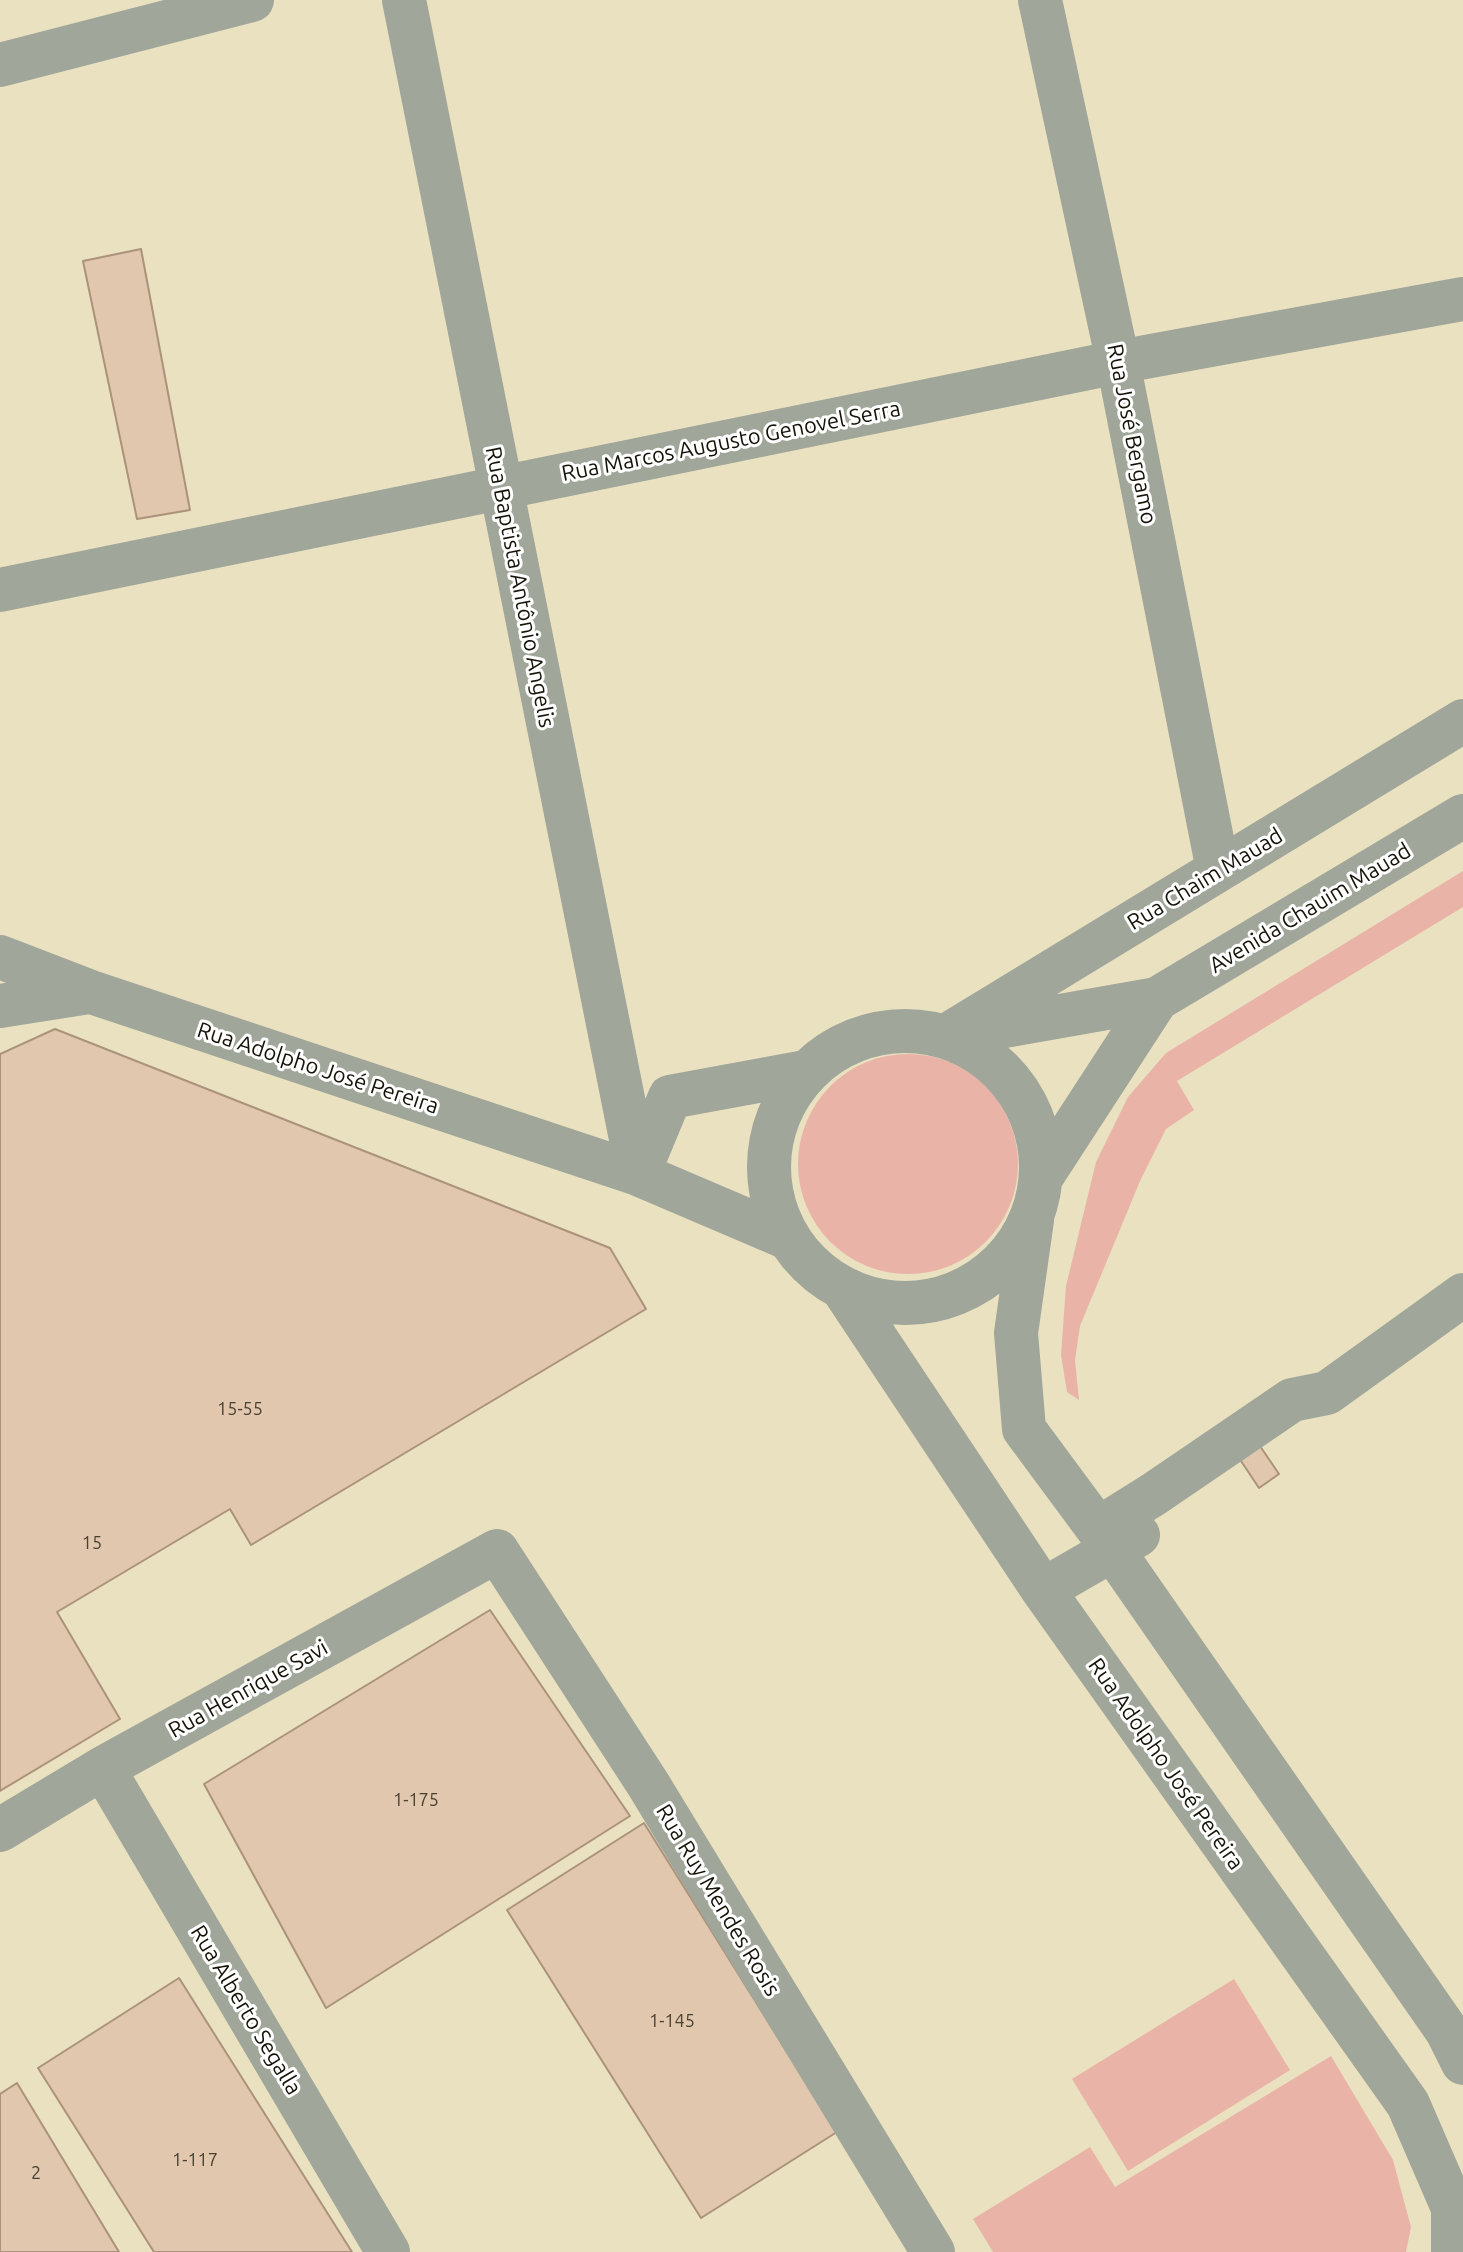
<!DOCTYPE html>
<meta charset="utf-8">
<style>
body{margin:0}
canvas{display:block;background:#e9e1c0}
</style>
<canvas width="1463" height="2252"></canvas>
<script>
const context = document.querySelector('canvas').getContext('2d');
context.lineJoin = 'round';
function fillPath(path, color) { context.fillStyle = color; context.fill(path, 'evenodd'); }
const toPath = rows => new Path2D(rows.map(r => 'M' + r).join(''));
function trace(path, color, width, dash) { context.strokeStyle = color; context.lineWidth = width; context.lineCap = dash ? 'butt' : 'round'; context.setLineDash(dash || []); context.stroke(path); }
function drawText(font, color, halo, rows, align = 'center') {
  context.font = font + ' Ubuntu,sans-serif'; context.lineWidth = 6; context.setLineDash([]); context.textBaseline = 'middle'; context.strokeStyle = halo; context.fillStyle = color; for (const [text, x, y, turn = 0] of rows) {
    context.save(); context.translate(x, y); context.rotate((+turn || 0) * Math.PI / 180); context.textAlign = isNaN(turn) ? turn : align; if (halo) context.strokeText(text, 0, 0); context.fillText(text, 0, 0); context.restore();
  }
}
fillPath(toPath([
 [1463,871,1463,907,1177,1081,1194,1110,1166,1129,1140,1181,1080,1326,1075,1360,1079,1400,1067,1392,1061,1355,1066,1286,1096,1162,1128,1097,1166,1053],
 '798 1164a110 110 0 1 1 220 0a110 110 0 1 1-220 0Z',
 [1234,1979,1290,2070,1128,2171,1072,2079],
 [1331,2056,1393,2160,1411,2227,1406,2252,993,2252,973,2219,1090,2147,1115,2187]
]), '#e9b4a7');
const building = toPath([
 [141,249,190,510,137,519,83,261,141,249],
 [55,1029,610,1248,646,1309,251,1545,230,1509,57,1612,120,1719,0,1791,0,1054,55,1029],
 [1241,1418,1279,1474,1259,1488,1221,1431,1241,1418],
 [490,1610,630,1816,326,2008,204,1784,490,1610],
 [644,1823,837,2132,701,2218,507,1910,644,1823],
 [179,1978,352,2252,154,2252,38,2068,179,1978],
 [17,2083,119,2252,0,2252,0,2094,17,2083]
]);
fillPath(building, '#e1c7ae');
trace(building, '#ab927b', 2);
trace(toPath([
 [404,0,638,1174],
 [1040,0,1118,362,1218,870],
 [0,65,252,0],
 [0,590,1118,362,1463,299],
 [0,957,91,992,638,1174,788,1238],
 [1157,999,1463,816],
 [0,1006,89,992],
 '769 1167a136 136 0 1 1 272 0a136 136 0 1 1-272 0Z',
 [970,1032,1157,999,1042,1176],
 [946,1036,1463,721],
 [638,1174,670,1097,806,1072],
 [1032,1220,1016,1333,1024,1429,1098,1529,1447,2031,1463,2063],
 [843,1289,1043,1590,1408,2104,1453,2208,1453,2252],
 [1098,1529,1154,1494,1292,1400,1327,1393,1463,1295],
 [1043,1590,1138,1535],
 [103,1768,388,2252],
 [0,1830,103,1768,497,1551,648,1784,933,2252]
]), '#a0a699', 44);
drawText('18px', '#484031', null, [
 ["15-55",240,1409],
 ["15",92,1543],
 ["1-175",416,1800],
 ["1-145",672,2021],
 ["1-117",195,2160],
 ["2",36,2173]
]);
drawText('22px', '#151307', '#fff', [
 ["Rua José Bergamo",1132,434,79],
 ["Rua Marcos Augusto Genovel Serra",731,441,-11],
 ["Rua Baptista Antônio Angelis",520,587,79],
 ["Rua Chaim Mauad",1205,879,-31],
 ["Avenida Chauim Mauad",1310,908,-31],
 ["Rua Adolpho José Pereira",318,1068,18],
 ["Rua Henrique Savi",248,1689,-29],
 ["Rua Adolpho José Pereira",1166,1764,55],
 ["Rua Ruy Mendes Rosis",718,1900,59],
 ["Rua Alberto Segalla",246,2010,59]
]);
</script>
